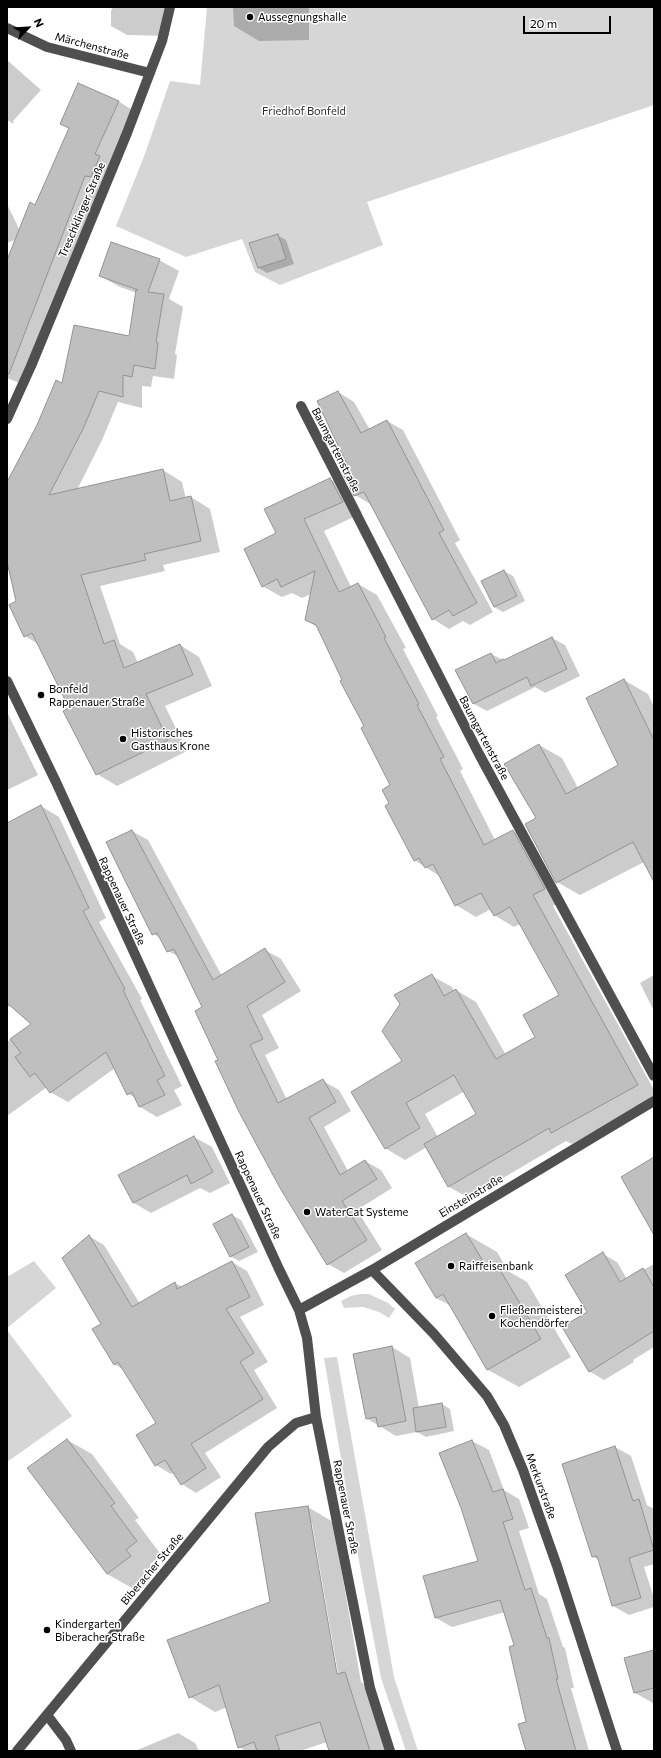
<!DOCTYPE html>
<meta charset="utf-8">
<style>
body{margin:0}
#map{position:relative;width:661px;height:1758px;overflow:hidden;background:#fff;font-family:Commissioner,sans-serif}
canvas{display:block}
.frame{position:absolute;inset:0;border:8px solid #000;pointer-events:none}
.north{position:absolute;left:8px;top:8px;width:40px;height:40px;-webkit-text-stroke:3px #fff;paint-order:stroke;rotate:65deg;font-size:11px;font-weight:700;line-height:16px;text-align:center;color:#000}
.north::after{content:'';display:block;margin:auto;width:14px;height:18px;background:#000;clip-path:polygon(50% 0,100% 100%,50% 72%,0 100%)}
.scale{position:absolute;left:523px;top:16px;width:88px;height:18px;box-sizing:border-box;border:2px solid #000;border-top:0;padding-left:5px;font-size:12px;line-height:14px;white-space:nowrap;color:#000;-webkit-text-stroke:3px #fff;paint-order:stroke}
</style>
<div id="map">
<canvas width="661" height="1758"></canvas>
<div class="frame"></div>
<div class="north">N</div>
<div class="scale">20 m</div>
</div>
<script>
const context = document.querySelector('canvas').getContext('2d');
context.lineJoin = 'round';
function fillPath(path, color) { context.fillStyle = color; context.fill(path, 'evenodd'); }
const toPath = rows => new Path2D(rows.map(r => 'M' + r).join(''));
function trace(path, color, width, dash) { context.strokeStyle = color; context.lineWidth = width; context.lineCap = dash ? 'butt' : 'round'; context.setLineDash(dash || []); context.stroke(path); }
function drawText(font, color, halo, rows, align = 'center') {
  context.font = font + ' Commissioner,sans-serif'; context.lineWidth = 3; context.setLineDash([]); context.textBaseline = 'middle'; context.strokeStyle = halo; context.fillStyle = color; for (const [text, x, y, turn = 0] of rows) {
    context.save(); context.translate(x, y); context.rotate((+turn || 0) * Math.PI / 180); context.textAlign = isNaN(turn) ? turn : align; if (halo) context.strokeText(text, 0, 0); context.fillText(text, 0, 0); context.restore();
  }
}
fillPath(toPath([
 [207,7,654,7,654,105,367,202,383,245,280,285,255,272,242,239,186,257,116,226,145,154,170,81,200,85],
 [34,1261,56,1288,7,1328,7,1274,9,1276],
 [360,1294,369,1294,388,1303,395,1309,389,1318,379,1312,363,1307,344,1308,341,1301,351,1296],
 [7,1330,72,1416,7,1462],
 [337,1357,394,1677,418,1751,406,1751,381,1678,352,1524,324,1358]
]), '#d6d6d6');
fillPath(toPath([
 [113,7,170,7,169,36,127,35,111,26,111,11],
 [233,7,309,7,309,40,259,41,234,26],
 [7,60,41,90,13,121,14,124,7,120],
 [118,101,134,111,25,385,7,378,7,271,17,239,7,243,7,204,20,231,36,206,70,129,61,123],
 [277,235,286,240,294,264,267,273,259,268],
 [159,260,179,271,169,299,183,307,175,354,177,355,174,379,153,376,151,387,142,386,142,408,118,402,102,440,77,490,163,470,182,482,186,499,191,497,210,509,220,552,163,565,165,571,100,586,120,644,133,652,138,663,180,645,199,657,212,686,165,706,187,751,117,786,97,774,65,712,71,708,38,644,25,636,7,558,7,484,63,384,130,337,137,293,120,287,100,276],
 [338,392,354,402,370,430,387,421,403,430,460,540,455,543,493,612,470,625,463,621,449,629,433,619,372,505,355,495],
 [330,479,350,490,362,513,324,531,351,587,358,584,377,595,406,648,403,649,438,716,436,717,463,769,460,771,495,840,513,831,533,843,564,900,553,906,654,1090,654,1098,572,1144,566,1141,469,1198,449,1187,427,1147,405,1160,385,1148,404,1062,432,976,452,987,454,991,456,990,476,1002,506,1055,536,1037,560,995,520,924,514,927,494,915,491,909,476,917,456,905,441,877,414,860,390,804,392,786,365,726,318,627,306,620,311,594,302,598,292,593,282,597,262,586,277,534],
 [465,1091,478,1114,438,1137,425,1114],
 [504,571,513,576,525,601,503,612,494,607],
 [552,638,565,645,580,676,545,693,535,687,487,711,474,704,491,654,505,661],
 [624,680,648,694,654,707,654,880,644,862,580,895,557,882,537,819,539,745,562,758,578,788,620,765],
 [7,712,38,775,7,790],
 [41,806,59,817,106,918,99,922,142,999,140,1000,182,1086,174,1090,182,1105,157,1117,140,1107,136,1098,128,1094,115,1068,68,1102,50,1092,47,1087,7,1116,7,1042,33,1024,11,1006,7,1007,7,824],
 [132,831,148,840,222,976,265,950,281,959,301,991,262,1015,279,1048,265,1055,287,1100,323,1081,339,1090,351,1111,324,1127,348,1171,365,1161,381,1170,392,1188,357,1210,382,1250,344,1273,328,1264,219,1061,204,1008,179,957,168,951,162,939,153,934],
 [654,975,654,1011,640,983],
 [194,1137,212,1147,230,1183,210,1193,200,1188,151,1213,134,1203,120,1175],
 [232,1215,241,1220,258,1252,239,1261,230,1256],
 [466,1234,497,1252,508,1271,527,1282,571,1357,519,1387,488,1370,451,1306,436,1298],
 [89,1236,104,1245,140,1304,175,1283,183,1287,232,1262,247,1271,264,1305,240,1317,268,1362,254,1370,277,1408,205,1453,221,1477,196,1493,182,1484,174,1472,171,1474,156,1465,137,1436,157,1423,124,1370,114,1364,103,1324],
 [603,1254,617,1262,627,1279,654,1264,654,1347,633,1360,634,1362,604,1380,589,1371,589,1312],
 [392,1347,410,1358,419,1408,442,1404,450,1409,454,1431,426,1437,417,1432,396,1436,366,1418],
 [67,1440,92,1454,139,1518,135,1520,162,1556,150,1564,156,1571,132,1588,107,1574],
 [472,1441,489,1450,504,1490,519,1499,529,1528,519,1531,539,1594,547,1599,563,1647,565,1648,574,1688,571,1688,589,1751,527,1751,527,1723,516,1646,505,1612,452,1627,436,1618,479,1562,462,1507,440,1454],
 [615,1447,631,1456,647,1505,654,1509,654,1564,644,1567,654,1598,654,1607,629,1615,613,1606,599,1560,593,1557],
 [308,1507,333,1522,361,1682,370,1687,390,1751,330,1751,327,1742,300,1751,246,1751,239,1747,227,1707,215,1712,190,1697,271,1603,256,1514],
 [310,1523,312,1523,339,1679,337,1679],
 [654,1651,654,1702,653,1703,635,1693],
 [178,1733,195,1743,199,1751,135,1751]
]), '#0003');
const building = toPath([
 [78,83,119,101,95,154,100,156,91,177,85,176,9,374,7,374,7,260,30,202,35,205,69,128,60,124,78,83],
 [278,234,286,259,258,268,249,243,278,234],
 [111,242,160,259,148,292,164,294,156,342,158,343,155,369,134,365,132,377,123,375,123,397,99,391,83,429,49,495,163,469,170,501,191,496,201,541,144,554,146,560,81,575,104,644,114,640,124,668,180,644,193,675,146,694,168,740,96,775,63,711,69,708,32,633,24,637,9,605,16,601,7,562,7,482,37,425,56,380,62,383,74,325,129,336,136,290,138,290,99,276,111,242],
 [338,391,361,433,387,420,444,530,439,533,477,603,453,616,449,610,432,620,364,492,354,496,342,472,349,469,317,401,338,391],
 [330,478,343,502,304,519,339,592,358,583,386,637,384,638,419,704,417,705,444,757,440,759,484,845,513,830,545,889,533,895,638,1085,551,1133,549,1128,448,1187,424,1144,476,1114,454,1075,406,1103,420,1128,385,1149,351,1092,402,1061,382,1031,400,1004,394,995,432,974,444,996,456,989,496,1059,535,1037,523,1015,559,995,510,907,494,916,481,893,455,906,433,864,425,868,419,858,414,861,385,806,389,803,382,790,390,785,361,728,364,726,340,681,342,680,316,625,305,620,315,571,281,587,277,579,262,587,244,549,276,533,264,509,330,478],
 [504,570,517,596,494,607,481,581,504,570],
 [552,637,567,669,531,686,527,677,473,704,455,670,491,653,496,663,503,659,504,660,552,637],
 [624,679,654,740,654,882,633,842,556,883,525,824,536,818,504,764,539,744,566,794,618,765,586,698,624,679],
 [41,805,89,908,83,911,125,989,123,990,165,1076,157,1080,165,1095,139,1107,132,1092,127,1095,106,1052,50,1093,35,1073,30,1077,15,1057,21,1053,10,1039,31,1024,7,1003,7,823,41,805],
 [132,830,213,980,265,948,285,982,247,1006,263,1039,250,1045,278,1103,323,1079,336,1102,309,1118,340,1175,365,1160,377,1179,342,1201,367,1240,327,1265,280,1188,239,1112,215,1061,218,1060,195,1011,202,1007,174,949,167,952,157,933,152,935,106,842,132,830],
 [194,1136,213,1172,191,1184,187,1175,133,1203,118,1175,194,1136],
 [654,1157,654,1235,621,1177,654,1157],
 [232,1214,249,1247,230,1257,213,1224,232,1214],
 [466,1233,487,1268,496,1263,541,1339,487,1370,443,1294,436,1298,415,1263,466,1233],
 [89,1235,132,1307,175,1282,177,1289,232,1261,250,1297,226,1309,254,1353,240,1362,263,1399,191,1444,206,1468,181,1485,165,1460,155,1466,136,1435,156,1423,118,1362,114,1365,92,1329,101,1324,62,1258,89,1235],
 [603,1252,620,1282,643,1268,654,1287,654,1331,589,1372,562,1327,587,1312,565,1275,603,1252],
 [392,1346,406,1421,378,1427,376,1417,366,1419,353,1354,392,1346],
 [442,1403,446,1427,416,1432,413,1408,442,1403],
 [67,1439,115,1503,111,1506,137,1541,126,1550,131,1556,107,1574,27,1468,67,1439],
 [472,1440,493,1492,503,1489,513,1519,503,1522,525,1590,531,1588,547,1638,549,1638,558,1679,556,1679,576,1751,526,1751,518,1724,526,1722,509,1647,514,1645,500,1600,435,1618,423,1576,478,1561,461,1508,439,1453,472,1440],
 [615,1446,633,1501,639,1499,654,1550,629,1558,641,1598,612,1606,597,1556,592,1557,562,1464,615,1446],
 [308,1506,337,1674,345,1672,370,1751,329,1751,320,1722,275,1736,280,1751,257,1751,254,1742,238,1748,219,1685,189,1698,167,1640,270,1602,255,1513,308,1506],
 [654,1650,654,1688,634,1693,624,1658,654,1650]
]);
fillPath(building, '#bfbfbf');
trace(building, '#939393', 1);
trace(toPath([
 [7,28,47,47,150,73],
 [301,406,479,754,654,1076],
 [7,419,31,366,127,133,162,41,170,7],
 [7,681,56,782,279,1269,299,1310,307,1338,316,1417,370,1688,390,1751],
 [372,1270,434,1334,487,1396,504,1425,523,1470,557,1566,617,1751],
 [299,1310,372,1270,654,1101],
 [47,1715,66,1740,71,1751],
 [17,1751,268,1447,296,1423,316,1417]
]), '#4f4f4f', 10);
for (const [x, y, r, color] of [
 [250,17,4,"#000"],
 [41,695,4,"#000"],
 [123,739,4,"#000"],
 [307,1212,4,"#000"],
 [451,1266,4,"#000"],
 [492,1316,4,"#000"],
 [47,1630,4,"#000"]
]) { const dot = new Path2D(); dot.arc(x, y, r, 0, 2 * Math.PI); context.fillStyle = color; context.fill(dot); trace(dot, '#fff', 1.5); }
drawText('11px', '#000', '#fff', [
 ["Aussegnungshalle",258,17],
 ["Bonfeld",49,689],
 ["Rappenauer Straße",49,702],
 ["Historisches",131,733],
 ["Gasthaus Krone",131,746],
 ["WaterCat Systeme",315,1212],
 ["Raiffeisenbank",459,1266],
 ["Fließenmeisterei",500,1310],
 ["Kochendörfer",500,1323],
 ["Kindergarten",55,1624],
 ["Biberacher Straße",55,1637]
], 'left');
drawText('11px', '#000', '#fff', [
 ["Märchenstraße",92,46,15],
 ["Treschklinger Straße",82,210,-67],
 ["Baumgartenstraße",336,450,63],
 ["Baumgartenstraße",484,738,62],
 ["Rappenauer Straße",122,901,65],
 ["Rappenauer Straße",258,1195,65],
 ["Einsteinstraße",471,1196,-31],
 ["Merkurstraße",541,1486,70],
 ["Rappenauer Straße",346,1507,79],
 ["Biberacher Straße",152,1569,-50]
]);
drawText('11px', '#2d2d2d', '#fff', [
 ["Friedhof Bonfeld",304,111]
]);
</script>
